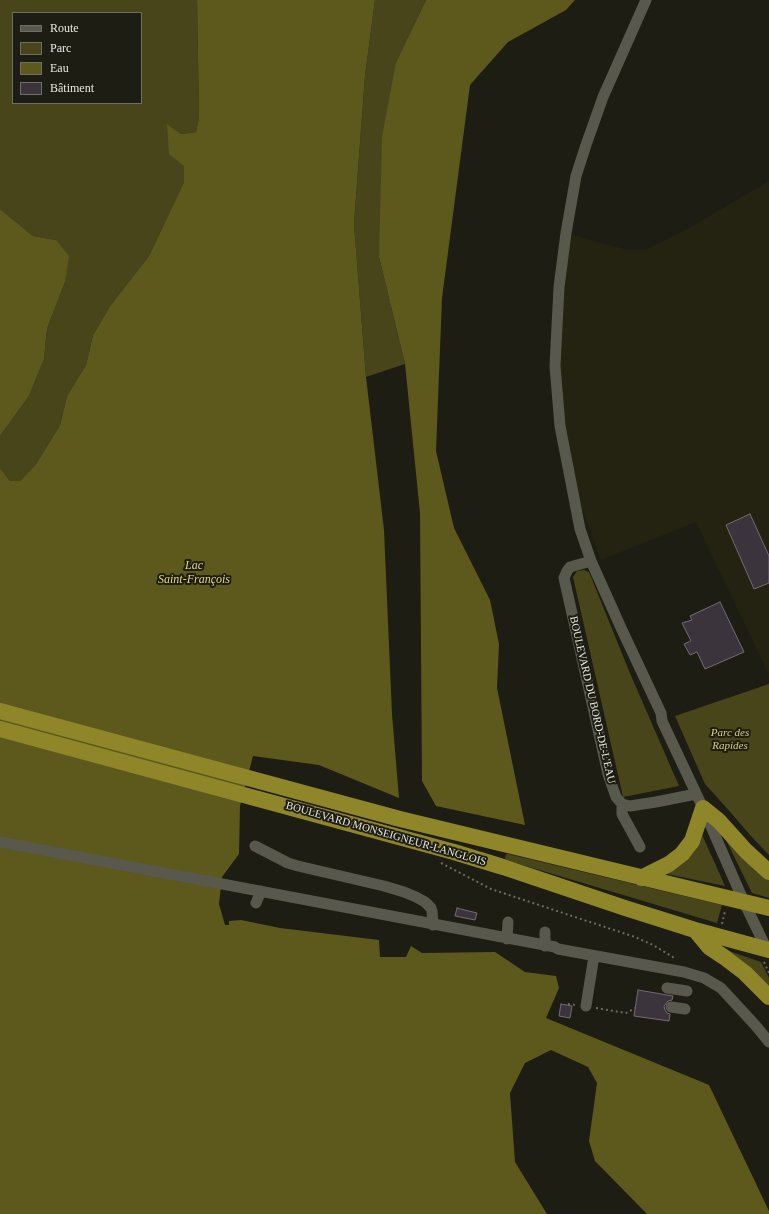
<!DOCTYPE html>
<meta charset="utf-8">
<style>
body{margin:0}
#map{position:relative;width:769px;height:1214px;overflow:hidden;background:#1e1d13;font-family:"Times New Roman",serif}
canvas{display:block}
.legend{position:absolute;left:12px;top:12px;width:130px;height:92px;box-sizing:border-box;background:#1e1d13;border:1px solid #6f6e65;margin:0;padding:5px 7px;list-style:none;font-size:12px;color:#e8e7e0}
.legend li{display:flex;align-items:center;gap:8px;height:20px}
.legend b{width:20px;border:1px solid #6f6e65}
</style>
<div id="map">
<canvas width="769" height="1214"></canvas>
<ul class="legend">
<li><b style="height:5px;background:#59584c"></b>Route</li>
<li><b style="height:11px;background:#49451b"></b>Parc</li>
<li><b style="height:11px;background:#5d581c"></b>Eau</li>
<li><b style="height:11px;background:#3c343c"></b>Bâtiment</li>
</ul>
</div>
<script>
const context = document.querySelector('canvas').getContext('2d');
context.lineJoin = 'round';
function fillPath(path, color) { context.fillStyle = color; context.fill(path, 'evenodd'); }
const toPath = rows => new Path2D(rows.map(r => 'M' + r).join(''));
function trace(path, color, width, dash) { context.strokeStyle = color; context.lineWidth = width; context.lineCap = dash ? 'butt' : 'round'; context.setLineDash(dash || []); context.stroke(path); }
function drawText(font, color, halo, rows, align = 'center') {
  context.font = font + ' "Times New Roman",serif'; context.lineWidth = 4; context.setLineDash([]); context.textBaseline = 'middle'; context.strokeStyle = halo; context.fillStyle = color; for (const [text, x, y, turn = 0] of rows) {
    context.save(); context.translate(x, y); context.rotate((+turn || 0) * Math.PI / 180); context.textAlign = isNaN(turn) ? turn : align; if (halo) context.strokeText(text, 0, 0); context.fillText(text, 0, 0); context.restore();
  }
}
fillPath(toPath([
 [769,181,769,675,696,522,601,560,597,548,571,479,555,366,565,233,628,250,645,250,689,228]
]), '#242312');
fillPath(toPath([
 [0,0,197,0,199,117,196,132,181,134,168,125,184,166,184,182,149,256,110,306,93,335,86,365,67,396,60,425,36,464,20,481,10,481,0,468,0,436,29,396,44,359,47,329,65,282,56,240,33,236,0,209],
 [13,13,141,13,141,103,13,103],
 [375,0,426,0,396,62,379,257,405,364,366,377,354,224,365,76],
 [584,570,589,572,629,671,679,786,623,797,573,577,577,571],
 [769,684,769,855,751,836,725,806,705,784,675,716],
 [700,830,725,886,662,873],
 [722,832,769,878,769,898,752,893],
 [506,854,508,854,722,905,717,923,506,860,505,858],
 [726,950,761,962,769,978,769,990]
]), '#49451b');
fillPath(toPath([
 [197,0,375,0,365,76,354,224,366,377,384,530,392,714,399,798,319,765,253,756,240,806,239,854,222,877,219,904,225,925,229,925,229,921,241,920,280,928,379,940,380,957,406,957,411,946,422,953,495,952,525,972,556,976,559,988,546,1018,709,1085,769,1211,769,1214,647,1214,595,1161,589,1141,597,1083,588,1067,551,1050,525,1063,510,1093,515,1162,547,1214,0,1214,0,468,10,481,20,481,36,464,60,425,67,396,86,365,93,335,110,306,149,256,184,182,184,166,169,154,167,124,181,134,196,132,199,117],
 [426,0,575,0,566,10,508,42,470,85,442,298,436,451,454,528,490,600,499,644,497,688,525,825,436,806,422,781,420,513,405,364,379,257,382,137,396,62],
 [0,209,33,236,56,240,69,256,65,282,47,329,44,359,29,396,0,436]
]), '#5d581c');
const building = toPath([
 [750,514,769,556,769,583,754,589,726,525,750,514],
 [720,602,744,652,705,669,697,652,690,655,684,644,691,641,682,623,692,620,690,616,720,602],
 [457,908,477,913,475,920,455,916,457,908],
 [638,990,673,996,672,1000,668,1001,664,1006,665,1010,667,1013,670,1014,669,1021,634,1016,638,990],
 [561,1004,572,1006,570,1018,559,1016,561,1004]
]);
fillPath(building, '#3c343c');
trace(building, '#746b74', 1);
trace(toPath([
 [441,863,491,889,635,937,653,945,676,959],
 [722,924,725,911],
 [764,962,769,973],
 [568,1004,576,1005],
 [596,1008,626,1013,635,1008]
]), '#6c6b62', 2, [2, 3]);
trace(toPath([
 [646,0,603,97,586,145,576,176,566,233,559,287,555,366,560,426,580,529,591,561,622,630,661,713,662,721,703,808,744,902,768,952],
 [591,561,570,567,567,571,564,578,608,774,616,797,622,804,630,806,656,802,696,794],
 [623,804,622,808,622,814,640,847],
 [0,842,555,947,558,949,684,972,704,978,721,988,756,1026,769,1042],
 [255,846,288,863,298,866,384,886,404,892,416,897,425,902,431,908,432,911,433,925],
 [256,903,261,891],
 [507,939,508,922],
 [545,946,545,932],
 [667,988,687,991],
 [586,1006,594,956],
 [671,1007,685,1009]
]), '#59584c', 11);
trace(toPath([
 [0,711,400,819,769,908],
 [0,729,454,852,503,867,625,908,695,930,769,950],
 [641,878,669,864,682,854,692,841,703,808,719,821,746,851,769,872],
 [695,930,709,947,724,957,745,973,769,997]
]), '#8e8628', 16);
drawText('11px', '#e8e7e0', '#1e1d13', [
 ["BOULEVARD DU BORD-DE-L'EAU",592,700,77],
 ["BOULEVARD MONSEIGNEUR-LANGLOIS",386,834,16]
]);
drawText('italic 11px', '#d8d179', '#1e1d13', [
 ["Parc des",730,733],
 ["Rapides",730,746]
]);
drawText('italic 12px', '#e0d880', '#1e1d13', [
 ["Lac",194,566],
 ["Saint-François",194,580]
]);
</script>
